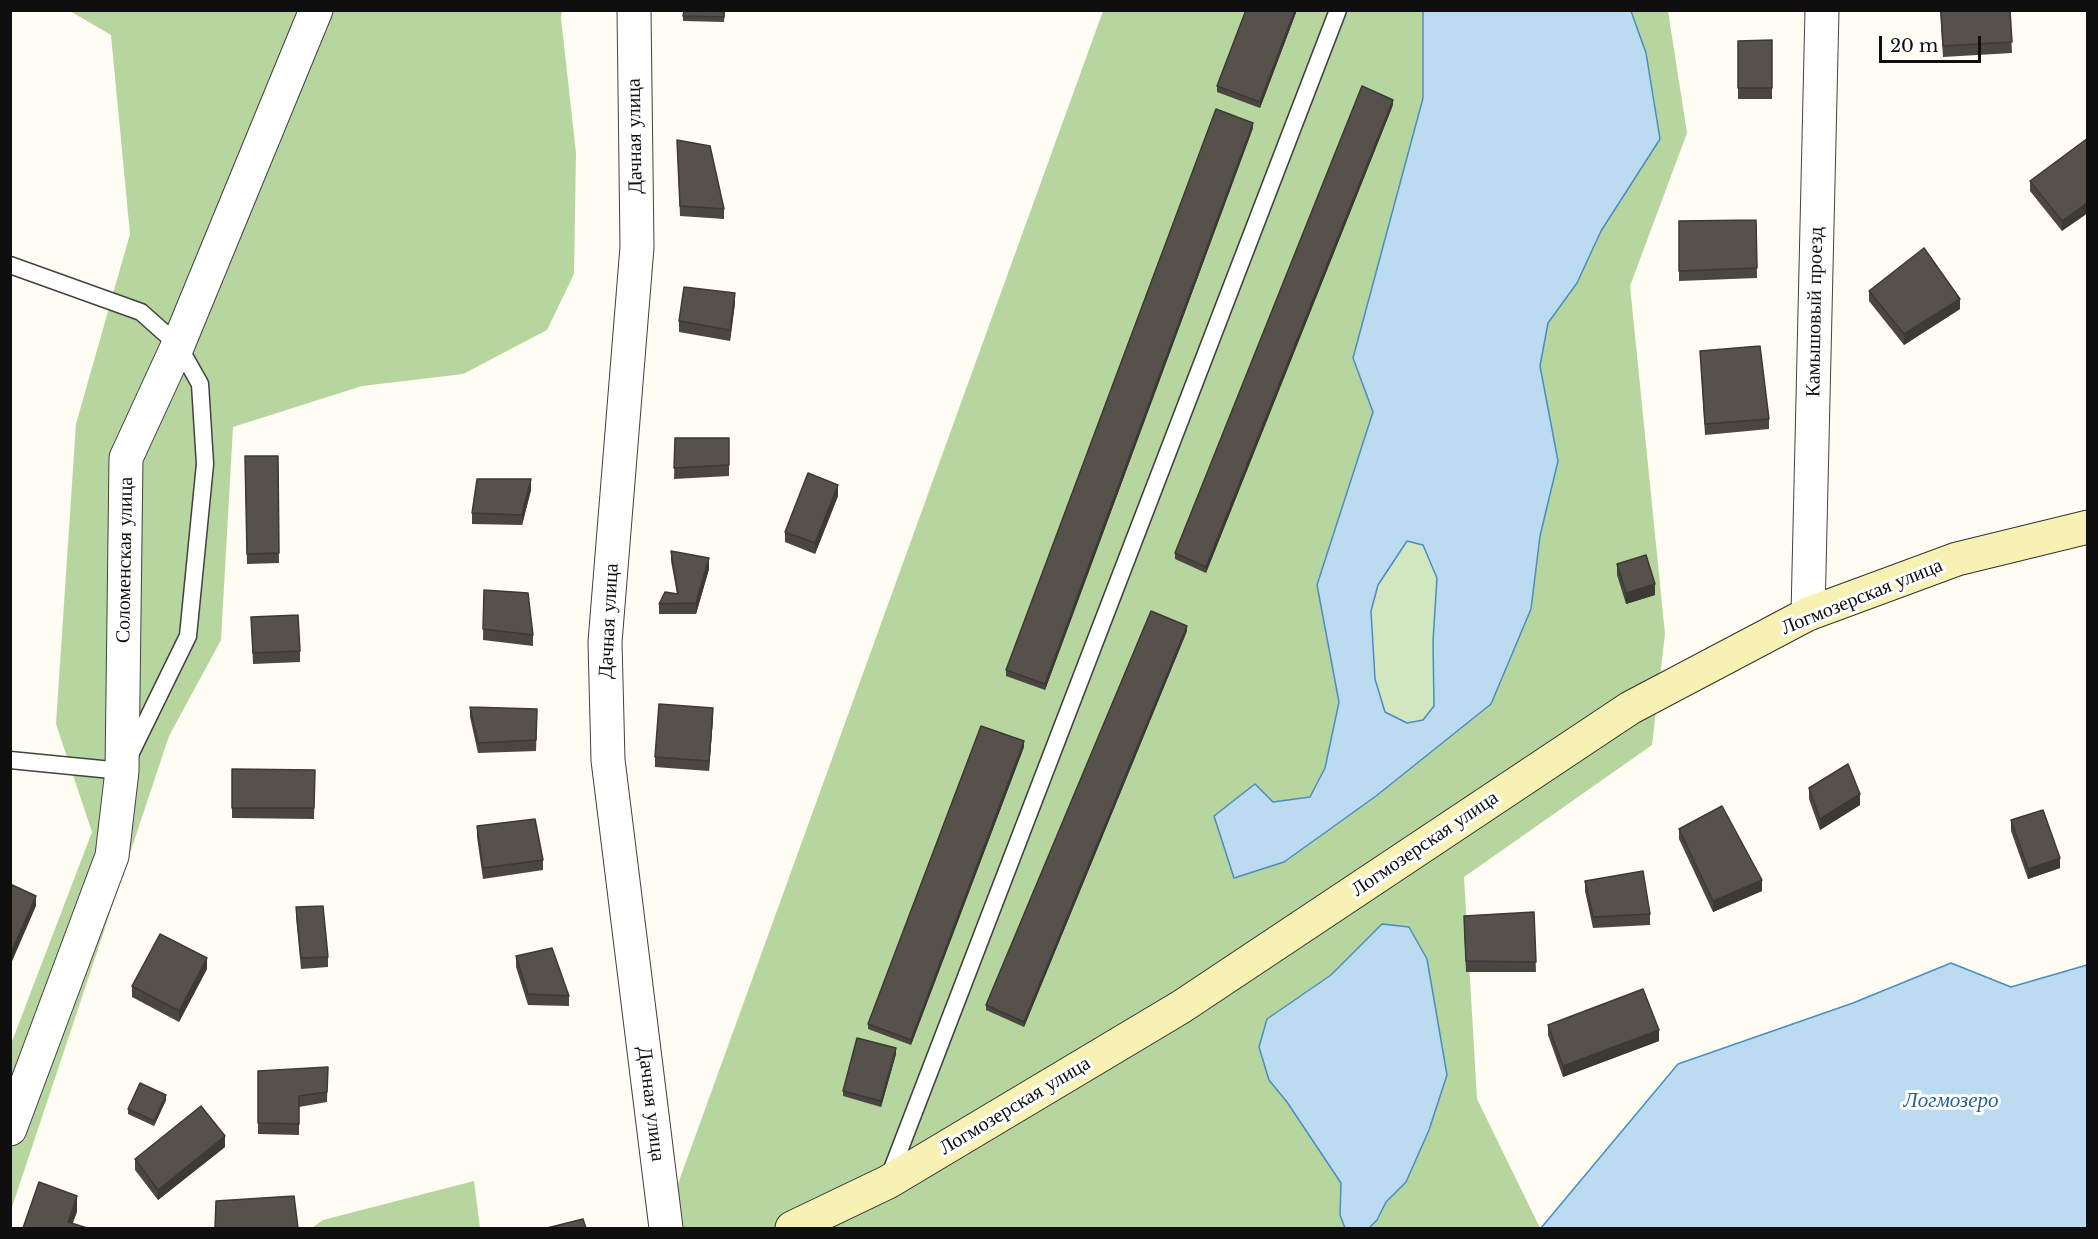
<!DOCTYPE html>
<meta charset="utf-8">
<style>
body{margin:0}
#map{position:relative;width:2098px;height:1239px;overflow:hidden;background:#fefcf3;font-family:"Libre Baskerville",serif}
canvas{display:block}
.frame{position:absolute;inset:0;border:12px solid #0f0f0f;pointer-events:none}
.scale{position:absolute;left:1879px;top:36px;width:102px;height:27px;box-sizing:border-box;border:3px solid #0f0f0f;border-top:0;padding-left:8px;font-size:18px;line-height:21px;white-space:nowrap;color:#0f0f0f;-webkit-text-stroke:4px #fff;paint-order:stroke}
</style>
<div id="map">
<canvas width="2098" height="1239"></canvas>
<div class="frame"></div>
<div class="scale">20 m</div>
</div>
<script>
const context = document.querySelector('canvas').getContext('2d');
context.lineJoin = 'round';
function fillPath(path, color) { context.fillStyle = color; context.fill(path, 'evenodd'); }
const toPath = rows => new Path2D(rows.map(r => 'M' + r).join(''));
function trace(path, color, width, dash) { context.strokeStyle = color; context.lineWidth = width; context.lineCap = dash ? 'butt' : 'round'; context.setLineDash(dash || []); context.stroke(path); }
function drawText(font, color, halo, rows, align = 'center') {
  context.font = font + ' "Libre Baskerville",serif'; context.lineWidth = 6; context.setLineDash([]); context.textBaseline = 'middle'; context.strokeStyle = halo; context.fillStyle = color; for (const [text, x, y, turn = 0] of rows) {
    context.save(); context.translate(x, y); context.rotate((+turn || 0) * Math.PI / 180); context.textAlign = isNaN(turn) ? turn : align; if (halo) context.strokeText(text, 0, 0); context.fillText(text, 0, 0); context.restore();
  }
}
fillPath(toPath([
 [1407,541,1423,545,1437,578,1433,641,1434,706,1423,720,1407,723,1385,712,1375,679,1371,611,1378,585]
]), '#d2e6bf');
fillPath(toPath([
 [70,11,562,11,561,18,576,153,574,274,547,330,463,374,362,386,233,427,221,640,169,736,11,1210,11,1044,92,832,56,724,76,424,130,234,111,35],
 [1103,11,1423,11,1423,98,1353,358,1373,412,1317,585,1339,703,1325,768,1310,797,1273,802,1284,862,1376,796,1491,704,1531,609,1540,536,1558,461,1540,366,1548,323,1577,283,1601,231,1646,53,1631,11,1668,11,1687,133,1630,286,1665,634,1652,745,1464,877,1477,1099,1540,1228,1369,1228,1377,1220,1386,1202,1406,1182,1429,1130,1447,1075,1383,924,1331,975,1267,1019,1269,1080,1287,1102,1341,1183,1340,1215,1345,1228,662,1228],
 [474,1181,480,1228,312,1228,323,1220]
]), '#b6d59f');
const water = toPath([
 [1423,11,1631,11,1646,53,1660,139,1601,231,1577,283,1548,323,1540,366,1558,461,1540,536,1531,609,1491,704,1376,796,1284,862,1234,878,1214,816,1255,784,1273,802,1310,797,1325,768,1339,702,1317,585,1373,412,1353,358,1423,98,1423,11],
 [1407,541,1423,545,1437,578,1433,641,1434,706,1423,720,1407,723,1385,712,1375,679,1371,611,1378,585,1407,541],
 [1382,924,1409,927,1427,959,1447,1075,1429,1130,1406,1182,1386,1202,1377,1220,1369,1228,1345,1228,1340,1215,1341,1183,1287,1102,1269,1080,1259,1047,1267,1019,1331,975,1382,924],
 [1951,963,2011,987,2087,965,2087,1228,1541,1228,1678,1064,1853,1003,1951,963]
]);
fillPath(water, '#bcdbf1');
trace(water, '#498ec1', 1.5);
const lane = toPath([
 [10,265,141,312,178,345,200,384,205,464,188,636,122,771,10,760],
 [889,1177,1338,10]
]);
const street = toPath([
 [634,10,637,247,605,642,608,760,666,1228],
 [1808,614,1822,10],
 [10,1129,112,856,122,771,126,458,178,345,316,10]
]);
const secondary = toPath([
 [792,1228,888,1182,1181,1007,1630,708,1808,614,1957,559,2088,527]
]);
trace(lane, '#424242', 19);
trace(street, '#424242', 35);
trace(secondary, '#313131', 35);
trace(lane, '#fff', 16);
trace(street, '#fff', 33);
trace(secondary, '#f7f2b4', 33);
fillPath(toPath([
 [725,10,724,22,683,21,683,16],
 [1297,10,1260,108,1217,92,1217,86],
 [1940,10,2010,10,2012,53,1943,57],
 [1772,40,1772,99,1738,99,1738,41],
 [1393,105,1206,573,1175,559,1175,553],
 [1253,128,1045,690,1006,676,1006,670],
 [2088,138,2062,231,2030,191,2030,181],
 [677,140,724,209,724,219,680,216],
 [1756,220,1757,278,1679,281,1679,221],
 [1869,291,1960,309,1904,345,1869,301],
 [735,303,730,341,679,332,679,321],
 [1700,351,1769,419,1769,429,1705,435],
 [675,438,729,438,729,476,674,479],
 [245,456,278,456,279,563,247,564],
 [531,490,522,525,472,524,472,513],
 [838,496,815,554,785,542,785,532],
 [671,551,709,569,696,614,659,614,659,604,677,594,671,561],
 [1617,564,1655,595,1626,604,1617,575],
 [484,590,533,635,533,646,483,640],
 [251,617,300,651,300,662,253,664],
 [1187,631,1024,1027,986,1010,986,1005],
 [470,707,537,719,536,751,478,753,470,717],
 [713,718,709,771,655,767,655,757],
 [1024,747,911,1045,868,1029,868,1024],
 [232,769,315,770,314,819,232,818],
 [1809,788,1860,805,1820,830,1809,799],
 [2011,820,2060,868,2028,879,2011,831],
 [477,826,543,860,543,870,483,879,477,837],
 [1679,829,1762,891,1713,912,1679,839],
 [1585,881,1650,914,1650,925,1593,928,1585,891],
 [296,907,328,957,328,967,301,969,296,917],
 [1534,912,1536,972,1466,972,1464,926],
 [516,956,569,996,569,1006,528,1005,516,967],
 [207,969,179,1022,132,997,132,986],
 [1548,1025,1659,1041,1563,1077,1548,1035],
 [896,1054,881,1107,843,1096,843,1091],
 [328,1067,327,1102,299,1107,299,1135,258,1134,258,1071],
 [166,1100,154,1126,128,1114,128,1109],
 [225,1147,158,1200,135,1170,135,1159]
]), '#4b4641');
fillPath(toPath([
 [1295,10,1297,10,1260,108,1260,102],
 [1393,100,1393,105,1206,573,1206,567],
 [1253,123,1253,128,1045,690,1045,684],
 [2088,202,2088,213,2062,231,2062,221],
 [735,293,735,303,730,341,730,330],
 [1960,299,1960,309,1904,345,1904,334],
 [531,479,531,490,522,525,522,515],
 [838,485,838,496,815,554,815,543],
 [709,558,709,569,696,614,696,603],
 [1655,584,1655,595,1626,604,1626,593],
 [1187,626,1187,631,1024,1027,1024,1022],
 [713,708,713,718,709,771,709,761],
 [1024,741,1024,747,911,1045,911,1040],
 [1860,794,1860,805,1820,830,1820,819],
 [2060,858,2060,868,2028,879,2028,869],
 [1762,880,1762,891,1713,912,1713,901],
 [36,896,36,906,10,966,10,955],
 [207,958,207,969,179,1022,179,1011],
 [1659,1030,1659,1041,1563,1077,1563,1066],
 [896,1048,896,1054,881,1107,881,1101],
 [166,1095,166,1100,154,1126,154,1121],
 [225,1136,225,1147,158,1200,158,1190],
 [77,1196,77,1212,71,1228,68,1222]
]), '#3d3935');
const building = toPath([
 [684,10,724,10,724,17,683,16,684,10],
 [1246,10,1295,10,1260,102,1217,86,1246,10],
 [1941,10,2010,10,2012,42,1943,46,1941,10],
 [1772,40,1772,88,1738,88,1738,41,1772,40],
 [1362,86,1393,100,1206,567,1175,553,1362,86],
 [1216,109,1253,123,1045,684,1006,670,1216,109],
 [2088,138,2088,202,2062,221,2030,181,2088,138],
 [677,140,710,146,724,209,680,206,677,140],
 [1756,220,1757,268,1679,271,1679,221,1756,220],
 [1924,248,1960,299,1904,334,1869,291,1924,248],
 [684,287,735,293,730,330,679,321,684,287],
 [1760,346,1769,419,1705,424,1700,351,1760,346],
 [675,438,729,438,729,465,674,468,675,438],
 [245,456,278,456,279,553,247,554,245,456],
 [808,473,838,485,815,543,785,532,808,473],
 [477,479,531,479,522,515,472,513,477,479],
 [671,551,709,558,696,603,659,604,665,592,678,594,671,551],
 [1646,555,1655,584,1626,593,1617,564,1646,555],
 [484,590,528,593,533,635,483,629,484,590],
 [1151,611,1187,626,1024,1022,986,1005,1151,611],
 [298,615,300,651,253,653,251,617,298,615],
 [659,704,713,708,709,761,655,757,659,704],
 [470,707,537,709,536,740,478,743,470,707],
 [981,726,1024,741,911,1040,868,1024,981,726],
 [1848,764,1860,794,1820,819,1809,788,1848,764],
 [232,769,315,770,314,808,232,808,232,769],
 [1722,806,1762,880,1713,901,1679,829,1722,806],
 [2043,810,2060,858,2028,869,2011,820,2043,810],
 [535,819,543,860,483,868,477,826,535,819],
 [1643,871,1650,914,1593,917,1585,881,1643,871],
 [10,884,36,896,10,955,10,884],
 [323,906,328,957,301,958,296,907,323,906],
 [1534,912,1536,962,1466,961,1464,916,1534,912],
 [160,934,207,958,179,1011,132,986,160,934],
 [552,948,569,996,528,994,516,956,552,948],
 [1643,989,1659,1030,1563,1066,1548,1025,1643,989],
 [857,1038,896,1048,881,1101,843,1091,857,1038],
 [328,1067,327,1092,299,1096,299,1124,258,1123,258,1071,328,1067],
 [140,1083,166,1095,154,1121,128,1109,140,1083],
 [201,1106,225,1136,158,1190,135,1159,201,1106],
 [39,1182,77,1196,68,1222,87,1228,23,1228,39,1182],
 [294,1196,298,1228,215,1228,216,1201,294,1196],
 [583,1219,586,1228,547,1228,583,1219]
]);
fillPath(building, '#57514c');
trace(building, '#3d3935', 1.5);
drawText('20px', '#0f0f0f', '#fff', [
 ["Дачная улица",635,136,-91],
 ["Камышовый проезд",1815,312,-89],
 ["Соломенская улица",125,560,-89],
 ["Логмозерская улица",1862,597,-22],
 ["Дачная улица",609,621,-87],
 ["Логмозерская улица",1425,844,-34],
 ["Дачная улица",651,1104,83],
 ["Логмозерская улица",1015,1106,-31]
]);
drawText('italic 21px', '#236196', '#fff', [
 ["Логмозеро",1951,1101]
]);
</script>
